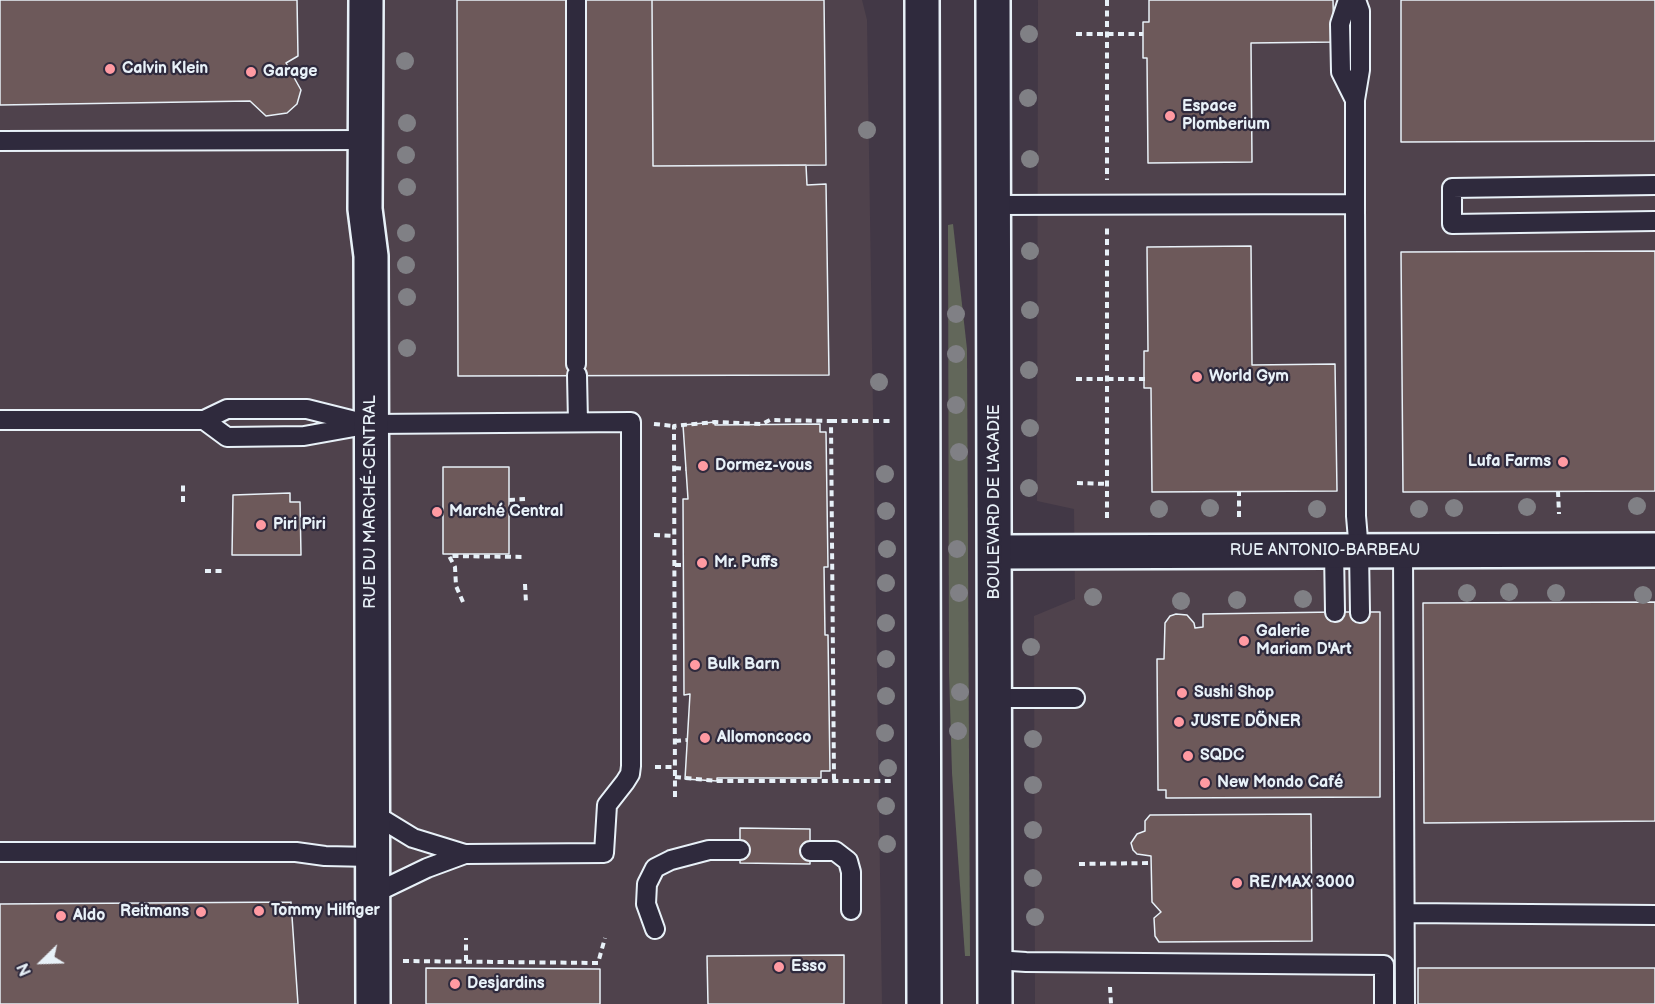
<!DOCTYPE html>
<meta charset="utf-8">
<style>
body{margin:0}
#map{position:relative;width:1655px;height:1004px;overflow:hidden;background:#423846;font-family:"Balsamiq Sans",sans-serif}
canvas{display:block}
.north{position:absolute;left:12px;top:932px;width:60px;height:60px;-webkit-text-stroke:4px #2f2a3d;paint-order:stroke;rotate:247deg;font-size:16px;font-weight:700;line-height:24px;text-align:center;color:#e8f1f8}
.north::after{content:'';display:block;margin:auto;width:21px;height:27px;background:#e8f1f8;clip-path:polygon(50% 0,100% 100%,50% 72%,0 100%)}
</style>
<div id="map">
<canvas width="1655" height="1004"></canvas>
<div class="north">N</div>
</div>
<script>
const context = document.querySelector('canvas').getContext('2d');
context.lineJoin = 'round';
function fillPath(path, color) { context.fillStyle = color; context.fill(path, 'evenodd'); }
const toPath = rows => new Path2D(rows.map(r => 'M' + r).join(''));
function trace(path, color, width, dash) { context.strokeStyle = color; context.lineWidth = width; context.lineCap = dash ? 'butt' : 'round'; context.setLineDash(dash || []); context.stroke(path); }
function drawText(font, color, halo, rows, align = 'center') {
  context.font = font + ' "Balsamiq Sans",sans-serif'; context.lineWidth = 4.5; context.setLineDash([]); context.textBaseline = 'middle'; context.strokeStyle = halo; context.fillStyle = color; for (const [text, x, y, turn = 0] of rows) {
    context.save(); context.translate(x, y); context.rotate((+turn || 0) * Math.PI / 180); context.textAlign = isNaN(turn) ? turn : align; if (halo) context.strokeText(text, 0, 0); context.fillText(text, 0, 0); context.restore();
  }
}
fillPath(toPath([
 [0,0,862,0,867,20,882,1004,0,1004],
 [1038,0,1655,0,1655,1004,1035,1004,1034,616,1075,599,1074,509,1037,501]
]), '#4f424c');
fillPath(toPath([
 [953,224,967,349,970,956,965,956,952,773,949,672,948,225]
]), '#62675a');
const building = toPath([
 [0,0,297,0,298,56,286,63,301,90,297,104,287,113,266,116,250,101,0,105,0,0],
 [457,0,652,0,653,166,806,165,807,185,826,184,829,375,458,376,457,0],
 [652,0,824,0,826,165,653,166,652,0],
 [1149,0,1333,0,1334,42,1251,43,1252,162,1148,163,1147,58,1143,58,1143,22,1149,22,1149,0],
 [1401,0,1655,0,1655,141,1401,142,1401,0],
 [1251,246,1252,365,1335,364,1337,491,1152,492,1151,388,1144,388,1144,351,1148,351,1147,247,1251,246],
 [1655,251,1655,491,1403,492,1401,252,1655,251],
 [715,422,715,425,820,424,820,432,826,432,828,567,824,567,825,635,828,635,830,771,821,771,821,778,717,778,717,781,685,779,690,694,684,695,683,499,688,499,683,425,715,422],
 [443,467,509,467,509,554,443,554,443,467],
 [290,493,290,502,300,502,301,555,232,555,233,495,290,493],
 [1655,602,1655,821,1424,823,1423,603,1655,602],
 [1335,612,1380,612,1380,797,1166,798,1166,790,1158,790,1157,659,1164,659,1165,623,1170,616,1176,614,1187,615,1194,623,1195,628,1203,627,1203,614,1335,612],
 [1311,814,1312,941,1159,942,1155,936,1154,918,1161,912,1152,902,1151,856,1137,854,1133,850,1131,843,1137,834,1145,831,1145,821,1150,815,1311,814],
 [740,828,810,829,810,864,740,863,740,828],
 [291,902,298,1004,0,1004,0,904,291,902],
 [844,955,844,1004,708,1004,707,956,844,955],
 [426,968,600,969,600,1004,426,1004,426,968],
 [1418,968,1655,968,1655,1004,1418,1004,1418,968]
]);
fillPath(building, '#6d595a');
trace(building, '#e8f1f8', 1.5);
const service = toPath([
 [576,0,576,364],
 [1348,0,1340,24,1341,72,1355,100],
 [0,141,365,140],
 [1655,185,1452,188,1452,224,1655,221],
 [1355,204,1355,100,1360,70,1360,11,1356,0],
 [993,205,1355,204,1356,516,1359,551,1360,613],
 [577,375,578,422],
 [0,420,204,420,227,409,307,409,363,423],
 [204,420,227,437,304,436,371,424,631,422,631,766,630,774,625,782,607,805,604,853,465,854,413,838,372,813],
 [1334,551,1335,612],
 [1403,551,1405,1004],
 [994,698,1075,698],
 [810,851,835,851,848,861,851,872,851,910],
 [0,852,296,852,325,856,372,857],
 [373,894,427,868,465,854],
 [1405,913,1655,915],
 [655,929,646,904,647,884,655,868,671,860,709,850,740,850],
 [995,960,1026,962,1384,965,1384,1004]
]);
const minor = toPath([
 [366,0,365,209,371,256,373,1004],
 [995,552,1655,550]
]);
const secondary = toPath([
 [922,0,924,1004],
 [993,0,995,1004]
]);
trace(service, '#e8f1f8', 22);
trace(minor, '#e8f1f8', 38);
trace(secondary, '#e8f1f8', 38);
trace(toPath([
 [1107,0,1107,180],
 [1076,34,1143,34],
 [1076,379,1145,379],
 [831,421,890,421],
 [654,424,674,426],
 [675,468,686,469],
 [1077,483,1108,484],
 [1558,491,1559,514],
 [509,500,525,499],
 [183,502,183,481],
 [1239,517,1239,492],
 [1107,518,1107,227],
 [654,535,674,536],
 [675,565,683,565],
 [205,571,225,571],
 [525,584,526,603],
 [463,602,456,586,455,567,449,556,525,557],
 [675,741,687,740],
 [655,767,675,767],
 [675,777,717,781,893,781],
 [675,797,674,426,683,425,715,422,762,424,770,420,831,421,834,781],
 [1079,864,1151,863],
 [403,961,598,963,605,938],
 [466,961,466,938],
 [1110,987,1111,1004]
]), '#e8f1f8', 4, [6, 4.5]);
trace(service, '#2f2a3d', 18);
trace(minor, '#2f2a3d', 33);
trace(secondary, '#2f2a3d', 33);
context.fillStyle = '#808085';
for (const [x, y] of [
 [1029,34],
 [405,61],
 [1028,98],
 [407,123],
 [867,130],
 [406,155],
 [1030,159],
 [407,187],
 [406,233],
 [1030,251],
 [406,265],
 [407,297],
 [1030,310],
 [956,314],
 [407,348],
 [956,354],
 [1029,370],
 [879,382],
 [956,405],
 [1030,428],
 [959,452],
 [885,474],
 [1029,488],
 [1637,506],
 [1527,507],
 [1210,508],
 [1454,508],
 [1159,509],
 [1317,509],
 [1419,509],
 [886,511],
 [887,549],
 [957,549],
 [886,583],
 [1509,592],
 [959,593],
 [1467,593],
 [1556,593],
 [1643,595],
 [1093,597],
 [1303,599],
 [1237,600],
 [1181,601],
 [886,623],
 [1031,647],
 [886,659],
 [960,692],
 [886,696],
 [958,731],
 [885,733],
 [1033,739],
 [888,768],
 [1033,785],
 [886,806],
 [1033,830],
 [887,844],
 [1033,878],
 [1035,917]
]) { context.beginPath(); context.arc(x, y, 9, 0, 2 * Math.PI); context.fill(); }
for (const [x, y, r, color] of [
 [110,69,6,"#ff9aa2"],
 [251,72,6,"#ff9aa2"],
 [1170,116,6,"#ff9aa2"],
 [1197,377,6,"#ff9aa2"],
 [1563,462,6,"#ff9aa2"],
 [703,466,6,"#ff9aa2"],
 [437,512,6,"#ff9aa2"],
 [261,525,6,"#ff9aa2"],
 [702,563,6,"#ff9aa2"],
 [1244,641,6,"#ff9aa2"],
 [695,665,6,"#ff9aa2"],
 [1182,693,6,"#ff9aa2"],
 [1179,722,6,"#ff9aa2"],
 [705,738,6,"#ff9aa2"],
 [1188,756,6,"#ff9aa2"],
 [1205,783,6,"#ff9aa2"],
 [1237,883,6,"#ff9aa2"],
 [259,911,6,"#ff9aa2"],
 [201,912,6,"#ff9aa2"],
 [61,916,6,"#ff9aa2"],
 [779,967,6,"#ff9aa2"],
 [455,984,6,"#ff9aa2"]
]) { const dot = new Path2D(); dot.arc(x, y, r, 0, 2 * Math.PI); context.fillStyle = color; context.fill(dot); trace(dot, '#2f2a3d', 2); }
drawText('bold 16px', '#e8f1f8', '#2f2a3d', [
 ["Calvin Klein",122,69],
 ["Garage",263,72],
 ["Espace",1182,107],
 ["Plomberium",1182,125],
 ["World Gym",1209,377],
 ["Lufa Farms",1551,462,"right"],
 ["Dormez-vous",715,466],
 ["Marché Central",449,512],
 ["Piri Piri",273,525],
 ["Mr. Puffs",714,563],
 ["Galerie",1256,632],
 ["Mariam D'Art",1256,650],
 ["Bulk Barn",707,665],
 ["Sushi Shop",1194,693],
 ["JUSTE DÖNER",1191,722],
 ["Allomoncoco",717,738],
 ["SQDC",1200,756],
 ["New Mondo Café",1217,783],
 ["RE/MAX 3000",1249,883],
 ["Tommy Hilfiger",271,911],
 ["Reitmans",189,912,"right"],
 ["Aldo",73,916],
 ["Esso",791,967],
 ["Desjardins",467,984]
], 'left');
drawText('16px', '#e8f1f8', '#2f2a3d', [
 ["RUE DU MARCHÉ-CENTRAL",371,502,-90],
 ["BOULEVARD DE L'ACADIE",995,502,-90],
 ["RUE ANTONIO-BARBEAU",1325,551]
]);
</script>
